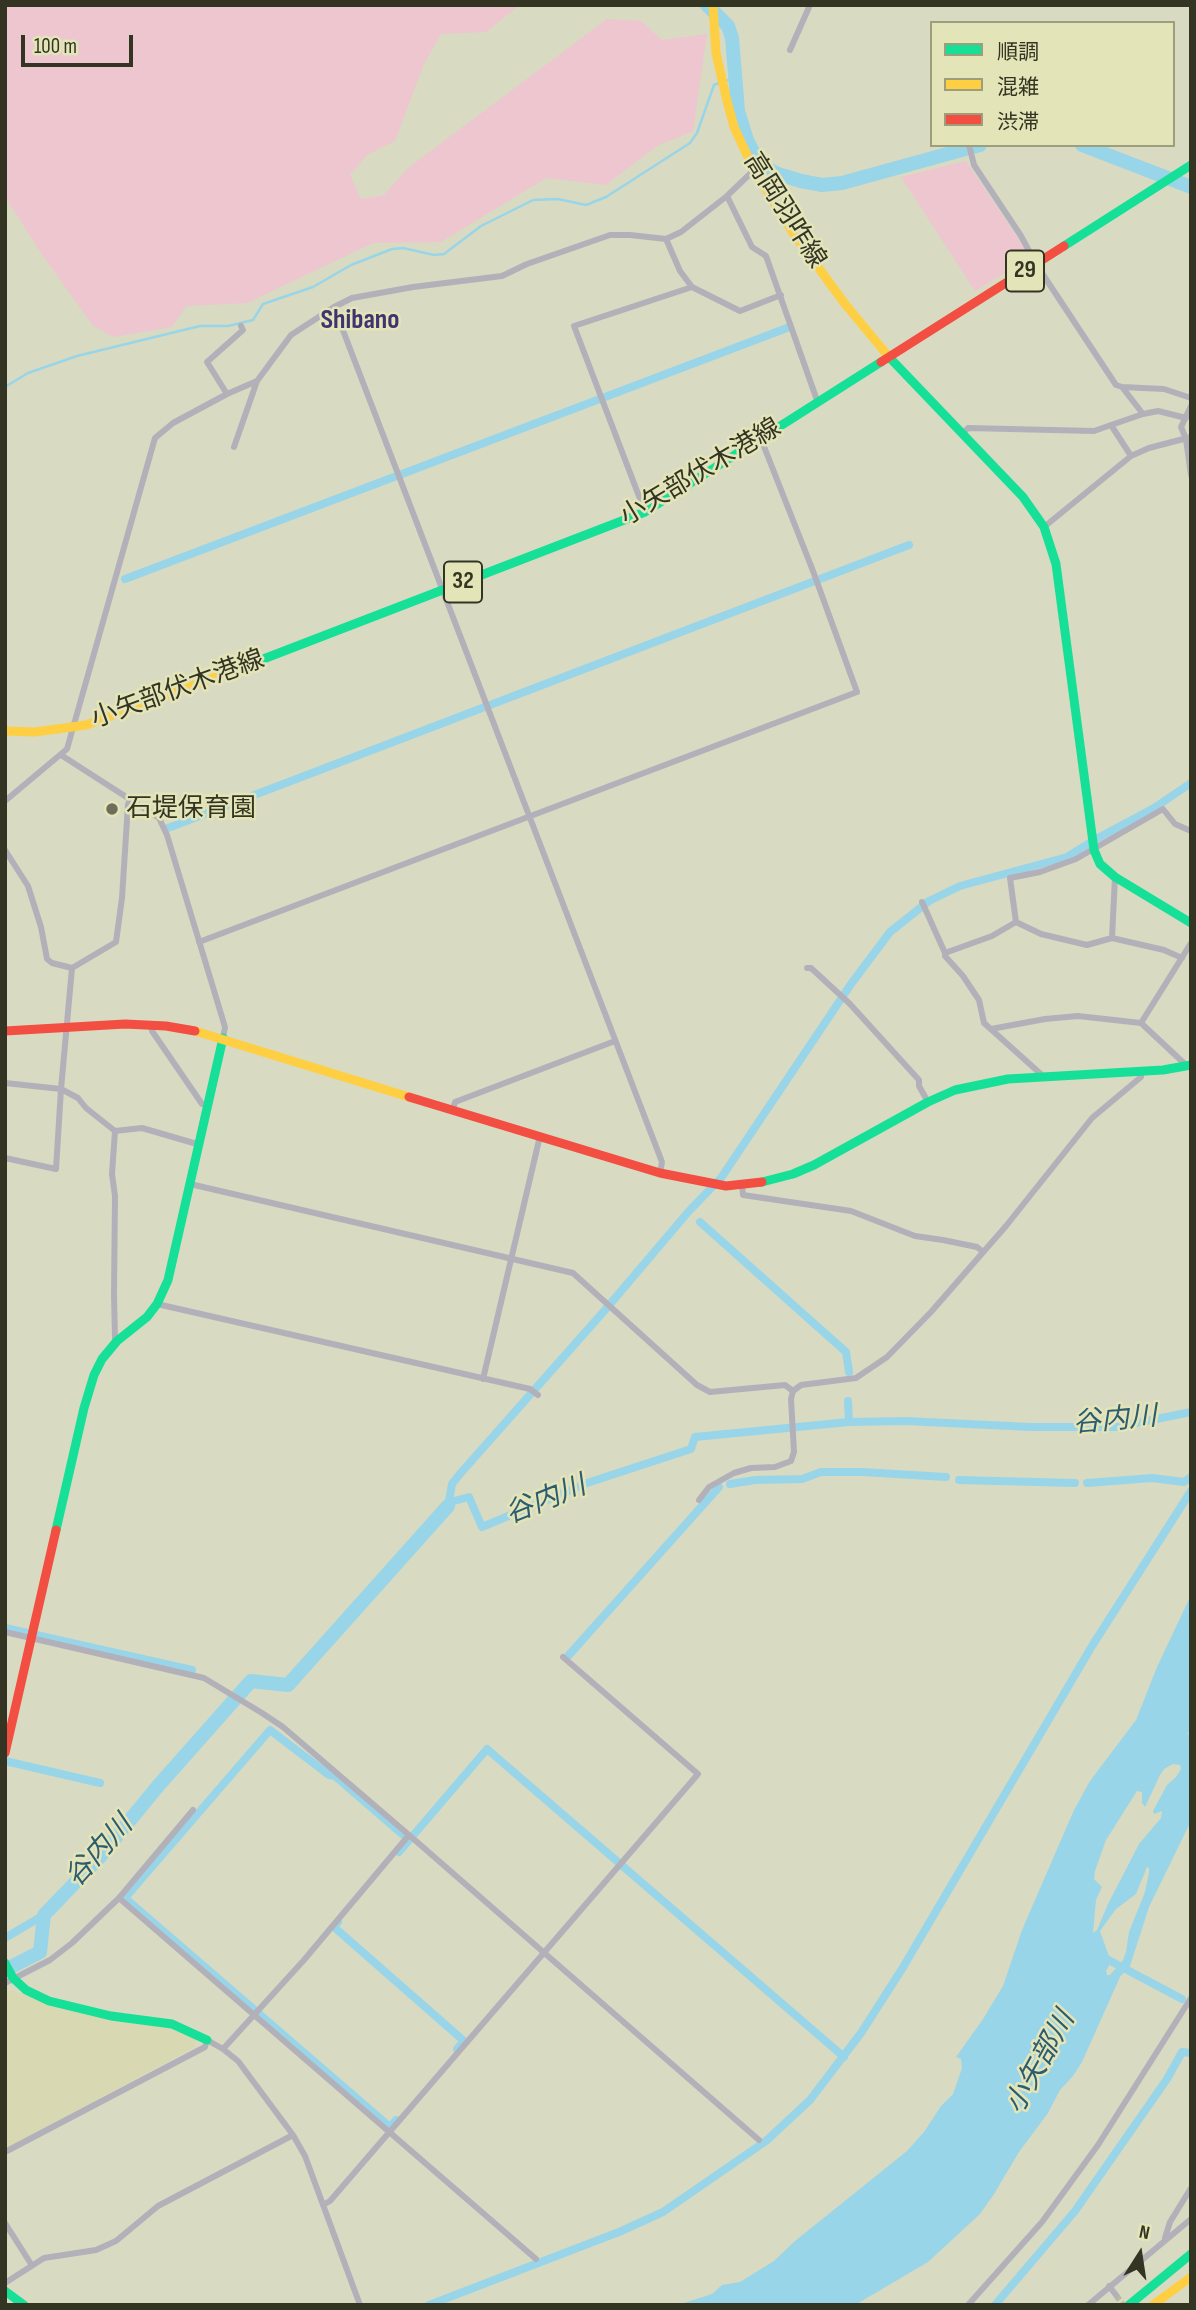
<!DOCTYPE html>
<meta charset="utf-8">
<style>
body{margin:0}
#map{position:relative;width:1196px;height:2310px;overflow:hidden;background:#d9dac2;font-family:"Sofia Sans Condensed","Noto Sans JP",sans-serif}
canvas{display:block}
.frame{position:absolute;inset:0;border:7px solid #343423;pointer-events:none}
.legend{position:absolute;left:930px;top:21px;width:245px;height:126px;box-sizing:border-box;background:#e3e4b8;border:2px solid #9d9e7c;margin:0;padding:9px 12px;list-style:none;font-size:21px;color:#343423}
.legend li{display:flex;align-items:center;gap:14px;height:35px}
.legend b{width:35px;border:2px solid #9d9e7c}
.north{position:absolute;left:1105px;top:2219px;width:70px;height:70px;-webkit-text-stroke:5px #e3e4b8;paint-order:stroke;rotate:12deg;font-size:19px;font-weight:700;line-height:28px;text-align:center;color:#343423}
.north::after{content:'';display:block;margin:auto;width:24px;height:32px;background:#343423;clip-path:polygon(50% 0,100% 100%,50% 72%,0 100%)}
.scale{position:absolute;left:21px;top:35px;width:112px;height:32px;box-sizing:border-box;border:4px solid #343423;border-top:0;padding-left:9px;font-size:21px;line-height:24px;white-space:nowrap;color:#343423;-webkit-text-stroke:5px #e3e4b8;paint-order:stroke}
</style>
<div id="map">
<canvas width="1196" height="2310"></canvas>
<div class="frame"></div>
<ul class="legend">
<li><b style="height:9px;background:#16e098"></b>順調</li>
<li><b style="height:9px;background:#ffcf43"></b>混雑</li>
<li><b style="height:9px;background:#f24e42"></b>渋滞</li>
</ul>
<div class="north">N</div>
<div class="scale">100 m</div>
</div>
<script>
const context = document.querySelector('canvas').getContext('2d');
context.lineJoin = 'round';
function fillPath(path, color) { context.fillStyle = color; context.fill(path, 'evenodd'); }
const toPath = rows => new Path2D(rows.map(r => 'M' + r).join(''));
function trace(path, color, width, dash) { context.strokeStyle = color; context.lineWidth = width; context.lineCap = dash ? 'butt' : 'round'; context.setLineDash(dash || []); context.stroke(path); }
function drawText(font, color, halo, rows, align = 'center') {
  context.font = font + ' "Sofia Sans Condensed","Noto Sans JP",sans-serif'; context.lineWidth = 5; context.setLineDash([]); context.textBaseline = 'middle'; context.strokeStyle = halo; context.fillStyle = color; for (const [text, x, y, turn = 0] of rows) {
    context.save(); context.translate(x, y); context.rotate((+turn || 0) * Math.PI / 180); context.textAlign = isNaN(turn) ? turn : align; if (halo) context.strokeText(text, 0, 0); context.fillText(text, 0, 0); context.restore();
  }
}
fillPath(toPath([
 [10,1990,77,2012,168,2027,196,2039,195,2047,5,2149,5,1993]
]), '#d8d9b2');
fillPath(toPath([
 [5,5,520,5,486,32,441,34,424,64,395,141,367,155,350,175,361,199,384,195,408,168,607,19,641,21,662,40,707,34,693,131,657,146,606,185,546,178,441,242,373,243,247,303,186,306,172,327,114,337,93,326,41,253,5,197],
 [966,161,1029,255,1029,259,975,291,901,177]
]), '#edc6cf');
fillPath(toPath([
 [1191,1595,1191,1726,1188,1734,1191,1736,1191,1821,1149,1907,1130,1966,1120,1977,1082,2062,1073,2076,1060,2090,1048,2113,1019,2152,994,2194,980,2214,928,2262,855,2305,678,2305,712,2294,722,2285,740,2282,774,2261,795,2241,907,2151,924,2132,941,2106,953,2094,962,2068,961,2059,956,2057,983,2019,1003,1986,1022,1930,1074,1810,1090,1781,1136,1720,1157,1667],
 [1173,1764,1180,1765,1181,1769,1176,1777,1167,1785,1153,1811,1154,1814,1162,1811,1161,1818,1139,1844,1108,1904,1097,1930,1093,1933,1096,1900,1102,1887,1094,1879,1095,1871,1106,1840,1137,1791,1142,1792,1142,1803,1145,1807,1160,1775,1164,1769],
 [1147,1867,1149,1868,1149,1873,1145,1892,1129,1932,1126,1952,1123,1960,1110,1975,1107,1975,1106,1971,1111,1962,1100,1931,1116,1909,1136,1894]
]), '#99d5e8');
trace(toPath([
 [725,81,735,78],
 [5,387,28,373,77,356,200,326,228,326,253,320,263,304,313,287,351,265,392,249,403,248,434,255,444,254,481,226,533,200,558,199,586,205,606,197,690,143,697,133,714,85,719,83]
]), '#99d5e8', 2.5);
trace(toPath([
 [125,579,787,328],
 [168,828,909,545],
 [700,1222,846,1352,849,1372],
 [848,1401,849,1422],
 [959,1480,1075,1483],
 [1087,1483,1152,1478,1184,1482,1191,1477],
 [730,1484,755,1480,802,1479,821,1472,862,1472,946,1477],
 [448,1506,452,1484,459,1475,605,1310,689,1211,721,1178,851,984,890,932,929,901,960,886,1067,857,1098,838,1154,808,1191,783],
 [448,1506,454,1501,469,1497,482,1527,587,1483,691,1449,695,1437,849,1422,906,1421,1030,1427,1117,1427,1191,1412],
 [5,1628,192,1670],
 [568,1656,719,1487],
 [5,1761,100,1783],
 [399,1852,487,1749,844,2057],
 [338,1922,334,1927,464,2041,457,2049],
 [5,1938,44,1915],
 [1101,1956,1182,1999],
 [396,2120,390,2127,125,1898,270,1730,329,1775,335,1776,402,1834],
 [429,2305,619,2232,663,2212,766,2141,810,2100,861,2033,902,1969,1092,1646,1191,1491],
 [995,2305,1075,2211,1167,2079,1182,2052,1191,2053]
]), '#99d5e8', 8);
trace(toPath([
 [707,5,728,26,732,38,738,111,747,140,760,165,778,174,801,181,822,185,842,183,980,145],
 [1082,145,1191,187],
 [5,1970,40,1952,44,1915,98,1859,158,1786,251,1681,288,1685,448,1506]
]), '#99d5e8', 14);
trace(toPath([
 [1116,2295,1123,2305]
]), '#b8b9a2', 6, [6, 3]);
trace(toPath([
 [790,50,810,5],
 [969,145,974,165,1021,236,1036,264,1116,385,1122,387,1143,414,1111,425,1131,456],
 [727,196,752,247,766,256,818,403],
 [666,239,680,271,692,287],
 [334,307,662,1162,660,1173],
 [1122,387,1164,389,1191,398],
 [227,394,207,362,243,330,241,326],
 [1191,406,1181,427,1186,439,1191,475],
 [1143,414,1158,411,1186,418],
 [962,434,968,428,1094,431,1111,425],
 [234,447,257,381],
 [645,512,574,326,692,287,740,311,781,295],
 [1044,527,1131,456,1149,448,1191,437],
 [61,755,159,818,167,835,225,1027,223,1038],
 [131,799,128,804,122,898,116,942,72,968,61,1089,78,1098,86,1108,115,1131,142,1128,197,1144],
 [5,801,67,749,155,438,173,423,227,394,257,381,291,335,334,307,352,298,413,287,502,276,527,264,610,235,630,235,666,239,681,232,727,196,754,170],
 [5,850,28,886,41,927,47,959,52,963,72,968],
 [922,902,945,953,992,936,1016,922],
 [1112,938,1115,877],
 [199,942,857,692,813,571,761,439],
 [945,953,945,956,963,976,979,1000,984,1023,1043,1076],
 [1182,958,1164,950,1112,938,1087,945,1041,934,1016,922,1010,878,1040,872,1076,859,1163,809,1175,824,1191,831],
 [807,968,811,968,850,1004,919,1080,919,1086,928,1102],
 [1141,1023,1191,943],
 [153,1026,152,1031,202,1104,207,1105],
 [991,1029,1045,1019,1078,1016,1141,1023,1187,1066],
 [5,1083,61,1089,56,1169,5,1158],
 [453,1109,455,1102,615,1041],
 [115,1131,112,1174,115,1196,114,1295,115,1338,117,1341],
 [190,1184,573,1273,697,1385,710,1392,785,1385,793,1391],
 [742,1186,743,1195,851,1211,915,1236,943,1240,977,1247,982,1251],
 [157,1304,530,1389,538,1395],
 [483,1379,540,1136],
 [699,1500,709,1487,734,1473,751,1468,775,1467,791,1461,794,1452,791,1399,793,1391,801,1385,856,1378,887,1357,931,1312,1006,1226,1092,1118,1141,1077,1141,1071],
 [5,1632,204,1678,262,1713,283,1727,409,1835,759,2140],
 [119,1898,536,2259],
 [5,1983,50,1960,72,1943,119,1898,193,1810],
 [223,2049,304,1960,409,1835],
 [5,2152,205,2047,207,2040,223,2049,238,2061,293,2135,305,2156,360,2305],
 [323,2205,330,2201,698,1774,563,1657],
 [5,2223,31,2264],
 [1165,2238,1170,2222,1191,2188],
 [5,2283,44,2258,96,2250,116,2241,158,2206,293,2135],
 [1109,2286,1116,2295],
 [968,2305,1042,2222,1098,2145,1191,1998],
 [1088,2305,1191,2219]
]), '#b2b1ba', 6);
trace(toPath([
 [1064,246,1191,165],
 [889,357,1023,497,1044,527,1056,564,1094,850,1100,864,1115,877,1191,923],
 [240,668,645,512,881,362],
 [762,1182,793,1174,814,1165,928,1102,955,1090,1008,1079,1163,1070,1191,1065],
 [56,1530,84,1408,94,1375,102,1359,117,1341,147,1317,157,1304,168,1280,223,1038],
 [5,1963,13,1978,26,1990,49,2001,111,2016,172,2024,207,2040],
 [5,2291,24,2305],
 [1129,2305,1191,2254]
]), '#16e098', 9);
trace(toPath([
 [713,5,716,53,726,97,734,127,754,170,793,233,845,304,889,357],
 [5,731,35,732,86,725,240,668],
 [195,1031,409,1097],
 [1153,2305,1191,2277]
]), '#ffcf43', 9);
trace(toPath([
 [881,362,1064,246],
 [5,1031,125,1024,166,1026,195,1031],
 [409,1097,660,1173,726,1186,762,1182],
 [5,1753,56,1530]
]), '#f24e42', 9);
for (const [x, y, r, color] of [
 [112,809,7,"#6e6e5b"]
]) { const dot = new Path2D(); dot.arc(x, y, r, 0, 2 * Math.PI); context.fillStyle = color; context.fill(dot); trace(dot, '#e3e4b8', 2.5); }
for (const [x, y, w] of [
 [1025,271,38],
 [463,582,38]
]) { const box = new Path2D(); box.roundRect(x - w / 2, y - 20.5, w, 41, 5); context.fillStyle = '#e3e4b8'; context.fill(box); trace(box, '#343423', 2); }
drawText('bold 24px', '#343423', null, [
 ["29",1025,271],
 ["32",463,582]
]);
drawText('26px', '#343423', '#e3e4b8', [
 ["高岡羽咋線",784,211,58],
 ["小矢部伏木港線",701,473,-31],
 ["小矢部伏木港線",178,690,-20]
]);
drawText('26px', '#343423', '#e3e4b8', [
 ["石堤保育園",126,809]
], 'left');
drawText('bold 28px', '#3e3470', '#e3e4b8', [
 ["Shibano",360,321]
]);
drawText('italic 28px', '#2c5c70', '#e3e4b8', [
 ["谷内川",1115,1421,-5],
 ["谷内川",546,1501,-22],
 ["谷内川",100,1852,-48],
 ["小矢部川",1041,2063,-61]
]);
</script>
